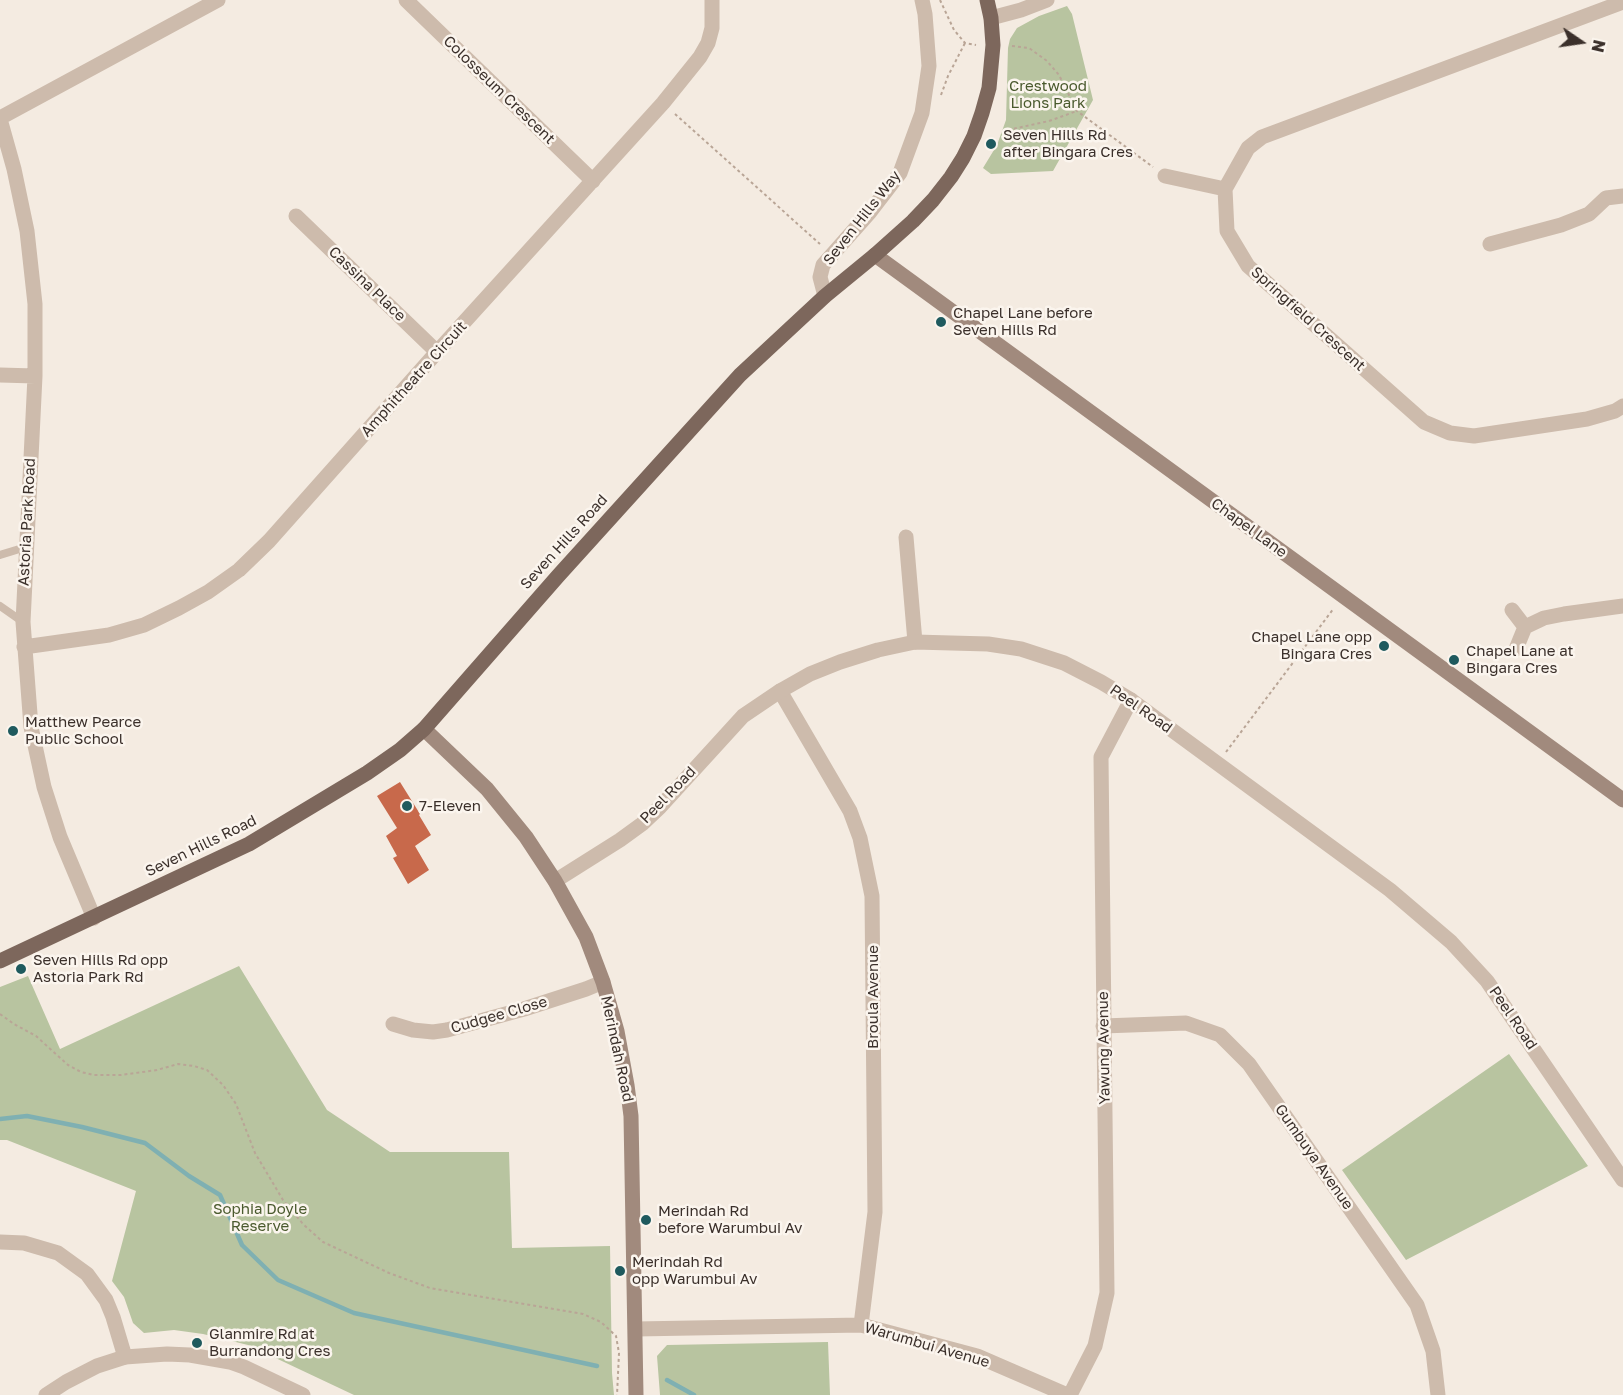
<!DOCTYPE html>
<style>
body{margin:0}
#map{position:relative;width:1623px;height:1395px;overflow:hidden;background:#f4ebe1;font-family:"Golos Text",sans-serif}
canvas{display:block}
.north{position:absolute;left:1551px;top:12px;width:60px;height:60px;-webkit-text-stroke:4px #fbf5ee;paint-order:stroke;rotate:103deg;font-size:16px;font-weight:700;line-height:24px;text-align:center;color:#3b302b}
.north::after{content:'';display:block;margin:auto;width:21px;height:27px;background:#3b302b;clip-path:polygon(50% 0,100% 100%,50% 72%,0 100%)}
</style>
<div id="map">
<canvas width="1623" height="1395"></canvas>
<div class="north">N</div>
</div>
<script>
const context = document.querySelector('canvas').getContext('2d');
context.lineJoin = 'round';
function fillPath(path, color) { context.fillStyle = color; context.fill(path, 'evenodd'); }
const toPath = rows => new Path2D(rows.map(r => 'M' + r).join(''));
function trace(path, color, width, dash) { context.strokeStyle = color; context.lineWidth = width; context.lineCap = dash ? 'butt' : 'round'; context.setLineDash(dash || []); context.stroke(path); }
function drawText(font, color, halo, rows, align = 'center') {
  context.font = font + ' "Golos Text",sans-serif'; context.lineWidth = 5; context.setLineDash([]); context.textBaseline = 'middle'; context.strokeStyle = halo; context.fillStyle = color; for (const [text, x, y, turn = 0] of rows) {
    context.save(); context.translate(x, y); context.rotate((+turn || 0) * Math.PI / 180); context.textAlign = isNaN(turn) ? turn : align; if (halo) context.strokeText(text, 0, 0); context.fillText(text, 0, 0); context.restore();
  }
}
fillPath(toPath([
 [1067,6,1072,14,1093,100,1053,171,991,174,983,168,997,145,1006,120,1008,48,1010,39,1017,28,1039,16],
 [239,966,327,1110,390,1152,509,1152,512,1248,610,1246,612,1373,614,1395,354,1395,248,1345,203,1334,174,1330,144,1333,133,1323,124,1297,112,1281,136,1191,7,1140,0,1140,0,987,28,976,60,1049],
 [1509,1054,1588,1166,1406,1260,1342,1170],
 [828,1342,830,1395,660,1395,657,1356,667,1345]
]), '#b8c4a0');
trace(toPath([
 [0,1119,27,1116,82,1127,145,1143,189,1176,220,1195,242,1245,278,1280,354,1313,597,1366],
 [667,1380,694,1395]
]), '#7fb0b2', 4.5);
fillPath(toPath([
 [400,782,420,814,419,815,431,835,415,846,429,870,408,884,393,858,397,856,386,836,397,828,377,796]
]), '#c8694b');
trace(toPath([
 [940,0,954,30,965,43,976,45],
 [1012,46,1029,48,1047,61,1059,75,1077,111,1153,167],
 [941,95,948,76,965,43],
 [675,114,820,244],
 [1008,130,1049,121,1077,111],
 [1226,752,1334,608],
 [0,1014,14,1024,36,1036,68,1065,81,1072,94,1075,121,1075,157,1070,178,1064,194,1066,207,1070,223,1085,236,1104,255,1153,283,1200,303,1224,323,1242,389,1273,430,1288,583,1314,601,1322,616,1336,619,1353,617,1395]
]), '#b9a596', 2, [3, 3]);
trace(toPath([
 [0,555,26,547],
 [0,606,23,622]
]), '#cdbbac', 8);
trace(toPath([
 [406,0,593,181],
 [1623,2,1262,137,1248,148,1225,189,1227,231,1248,266,1424,422,1450,433,1474,436,1587,419,1615,411,1623,406],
 [0,118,218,0],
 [0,119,14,169,27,231,35,304,35,376,23,622,31,727,44,787,60,837,94,918],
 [1165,176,1225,189],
 [296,216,437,352],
 [1490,244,1561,225,1589,214,1606,198,1623,196],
 [825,296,820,277,823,265,870,212,900,173,922,113,929,66,925,14,922,0],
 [0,375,35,376],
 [906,537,915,642],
 [1512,610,1525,627],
 [24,647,109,635,144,625,179,608,208,592,239,570,269,541,437,352,663,103,700,57,708,43,712,28,712,0],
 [1516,649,1525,627,1544,618,1564,614,1623,606],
 [780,691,850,811,860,838,872,896,875,1212,861,1325],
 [393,1024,413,1030,433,1032,447,1030,524,1009,586,989,603,982],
 [1103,1026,1186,1023,1220,1035,1249,1064,1417,1305,1433,1351,1438,1395],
 [0,1242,24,1243,58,1253,87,1274,106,1300,113,1317,125,1357],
 [636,1329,861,1325,977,1356,1067,1395],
 [1070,1395,1095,1346,1107,1293,1101,757,1131,700]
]), '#cdbbac', 15);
trace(toPath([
 [991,18,1021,10,1047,0],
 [555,881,620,840,642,824,660,807,743,716,780,691,810,674,840,662,878,650,915,642,988,644,1021,649,1064,663,1101,682,1131,700,1390,890,1451,942,1487,981,1623,1180],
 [46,1395,66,1382,97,1366,125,1357,167,1354,190,1355,230,1362,244,1367,303,1395]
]), '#cdbbac', 15);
trace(toPath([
 [875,255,1623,800],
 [424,729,487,789,526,837,555,881,586,937,603,982,617,1031,627,1085,631,1116,636,1395]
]), '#a18a7d', 15);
trace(toPath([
 [0,961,249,844,367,773,400,750,424,729,558,576,740,375,825,296,875,255,913,221,933,200,951,177,963,158,974,136,982,113,989,88,993,45,991,18,987,0]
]), '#7d675c', 15);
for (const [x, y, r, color] of [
 [991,144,6,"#1f5a5e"],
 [941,322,6,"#1f5a5e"],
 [1384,646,6,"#1f5a5e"],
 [1454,660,6,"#1f5a5e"],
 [13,731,6,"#1f5a5e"],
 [407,806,6,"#1f5a5e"],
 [21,969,6,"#1f5a5e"],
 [646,1220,6,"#1f5a5e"],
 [620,1271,6,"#1f5a5e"],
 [197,1343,6,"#1f5a5e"]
]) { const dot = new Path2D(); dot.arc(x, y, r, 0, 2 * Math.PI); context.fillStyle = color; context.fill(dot); trace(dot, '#fbf5ee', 2); }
drawText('15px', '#4a5a2e', '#fbf5ee', [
 ["Crestwood",1048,86],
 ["Lions Park",1048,103],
 ["Sophia Doyle",260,1209],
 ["Reserve",260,1226]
]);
drawText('15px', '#3b302b', '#fbf5ee', [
 ["Colosseum Crescent",499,90,44],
 ["Seven Hills Way",862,218,-52],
 ["Cassina Place",367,284,44],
 ["Springfield Crescent",1308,319,42],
 ["Amphitheatre Circuit",414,379,-48],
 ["Astoria Park Road",27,522,-87],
 ["Chapel Lane",1249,528,36],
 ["Seven Hills Road",564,542,-48],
 ["Peel Road",1141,709,35],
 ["Peel Road",668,795,-46],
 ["Seven Hills Road",201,846,-26],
 ["Broula Avenue",873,997,-90],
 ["Cudgee Close",499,1015,-16],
 ["Peel Road",1513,1018,56],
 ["Yawung Avenue",1104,1048,-91],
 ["Merindah Road",617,1049,78],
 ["Gumbuya Avenue",1314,1157,55],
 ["Warumbui Avenue",927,1345,16]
]);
drawText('15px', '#3b302b', '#fbf5ee', [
 ["Seven Hills Rd",1003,135],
 ["after Bingara Cres",1003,152],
 ["Chapel Lane before",953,313],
 ["Seven Hills Rd",953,330],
 ["Chapel Lane opp",1372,637,"right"],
 ["Bingara Cres",1372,654,"right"],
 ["Chapel Lane at",1466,651],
 ["Bingara Cres",1466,668],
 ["Matthew Pearce",25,722],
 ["Public School",25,739],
 ["7-Eleven",419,806],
 ["Seven Hills Rd opp",33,960],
 ["Astoria Park Rd",33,977],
 ["Merindah Rd",658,1211],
 ["before Warumbui Av",658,1228],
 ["Merindah Rd",632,1262],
 ["opp Warumbui Av",632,1279],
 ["Glanmire Rd at",209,1334],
 ["Burrandong Cres",209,1351]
], 'left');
</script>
